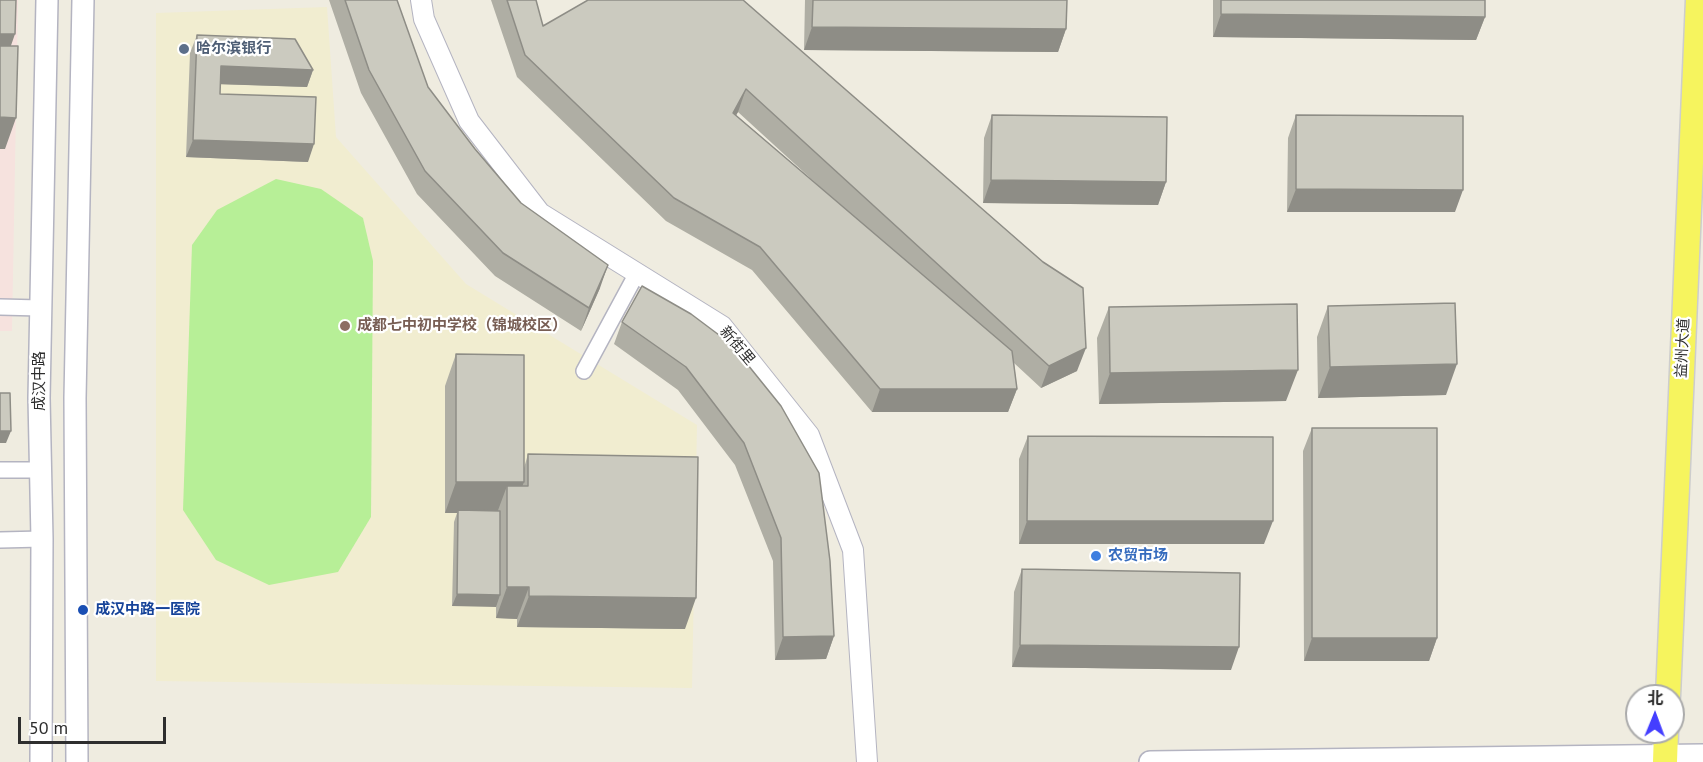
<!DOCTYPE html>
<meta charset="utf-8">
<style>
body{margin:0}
#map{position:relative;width:1703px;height:762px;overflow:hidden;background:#efece0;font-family:"PT Sans","Noto Sans SC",sans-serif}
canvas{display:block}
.north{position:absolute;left:1625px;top:684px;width:60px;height:60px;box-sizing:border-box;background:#fff;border:2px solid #ababab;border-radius:50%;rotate:1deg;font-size:16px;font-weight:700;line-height:24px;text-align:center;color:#2e2e2e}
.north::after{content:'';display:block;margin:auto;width:21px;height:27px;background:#443eff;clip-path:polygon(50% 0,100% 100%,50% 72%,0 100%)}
.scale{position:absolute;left:18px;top:717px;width:148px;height:27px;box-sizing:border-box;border:3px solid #2e2e2e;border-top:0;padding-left:8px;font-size:18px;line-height:21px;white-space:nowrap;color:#2e2e2e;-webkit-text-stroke:4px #fff;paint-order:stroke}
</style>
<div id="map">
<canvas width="1703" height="762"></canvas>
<div class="north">北</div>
<div class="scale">50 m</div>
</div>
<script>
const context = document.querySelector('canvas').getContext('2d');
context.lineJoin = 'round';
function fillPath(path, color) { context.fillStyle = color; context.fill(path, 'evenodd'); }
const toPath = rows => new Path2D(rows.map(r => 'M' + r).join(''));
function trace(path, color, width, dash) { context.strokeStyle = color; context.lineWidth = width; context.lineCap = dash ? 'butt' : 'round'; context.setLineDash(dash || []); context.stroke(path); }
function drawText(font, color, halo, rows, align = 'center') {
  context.font = font + ' "PT Sans","Noto Sans SC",sans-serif'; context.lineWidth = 4.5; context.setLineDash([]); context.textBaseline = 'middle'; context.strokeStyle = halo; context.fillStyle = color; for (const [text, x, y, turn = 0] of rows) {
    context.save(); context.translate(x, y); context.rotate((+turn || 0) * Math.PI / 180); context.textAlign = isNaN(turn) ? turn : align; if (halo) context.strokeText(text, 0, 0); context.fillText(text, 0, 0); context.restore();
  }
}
fillPath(toPath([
 [327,7,336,137,466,284,697,425,692,688,156,681,156,13]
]), '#f1edd0');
fillPath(toPath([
 [0,0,18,0,12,331,0,331]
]), '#f6e2de');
fillPath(toPath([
 [276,179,321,189,363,218,373,261,371,517,338,572,269,585,216,560,183,510,192,245,217,210]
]), '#b7ef97');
const minor = toPath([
 [0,307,40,308],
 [584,371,637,273],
 [0,470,41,470],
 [0,540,42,539]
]);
const tertiary = toPath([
 [421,0,424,19,469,121,540,213,722,326,809,435,853,550,867,762]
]);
const secondary = toPath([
 [41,762,42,539,39,398,47,0],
 [77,762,75,398,83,0],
 [1150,762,1703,755]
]);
const primary = toPath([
 [1668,696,1698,0],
 [1665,762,1666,732]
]);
trace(minor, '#b4b4c1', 18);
trace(tertiary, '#b4b4c1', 22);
trace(secondary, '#b4b4c1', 24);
trace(primary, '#cdcdcd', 27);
trace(minor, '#fff', 15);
trace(tertiary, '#fff', 20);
trace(secondary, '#fff', 21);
trace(primary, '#f6f45e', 24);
fillPath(toPath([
 [329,0,397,0,428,87,475,149,521,203,600,288,581,331,495,276,417,194,361,93],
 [491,0,536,0,543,26,743,0,1077,371,1041,388,1014,363,1017,389,1008,412,872,412,752,270,666,221,517,77],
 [738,112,820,187,736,115],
 [805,0,1067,0,1066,29,1058,52,804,50],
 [1213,0,1485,0,1485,17,1476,40,1213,37],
 [197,35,313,70,307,87,220,84,220,94,308,162,186,157,190,53],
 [992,115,1166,182,1158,205,983,203,984,138],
 [1296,115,1455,212,1287,212,1288,138],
 [1328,306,1446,395,1318,398,1317,337],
 [1109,307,1286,401,1099,404,1097,338],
 [691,314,834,636,826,659,775,660,773,561,735,465,678,390,614,344,622,322],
 [456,354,524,468,528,454,685,629,517,627,517,619,496,618,496,606,452,606,454,522,457,513,445,513,445,386],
 [1312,428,1437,638,1429,661,1304,661,1303,451],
 [1028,436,1264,544,1019,544,1019,459],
 [1022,569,1231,670,1012,667,1014,592]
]), '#afaea4');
fillPath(toPath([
 [1221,14,1485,17,1476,40,1213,37],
 [812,27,1066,29,1058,52,804,50],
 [0,34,15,34,7,57,0,57],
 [221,66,313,70,307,87,214,84],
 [746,89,738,112,725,135,733,113],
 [0,117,16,118,5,149,0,149],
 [193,140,314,144,308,162,186,157],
 [991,180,1166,182,1158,205,983,203],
 [1296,189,1463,190,1455,212,1287,212],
 [608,265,600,288,581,331,589,308],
 [1086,348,1077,371,1041,388,1049,366],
 [1457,364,1446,395,1318,398,1330,367],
 [1298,370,1286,401,1099,404,1110,373],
 [880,389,1017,389,1008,412,872,412],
 [0,431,11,431,6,443,0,443],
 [456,482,524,482,512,513,507,486,497,513,458,510,457,513,445,513],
 [1027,521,1273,521,1264,544,1019,544],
 [507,587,529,587,517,619,496,618],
 [457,594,500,595,496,607,452,606],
 [529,596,696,598,685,629,517,627],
 [834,636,826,659,775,660,783,637],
 [1312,638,1437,638,1429,661,1304,661],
 [1020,645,1239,647,1231,670,1012,667]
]), '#8e8d86');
const building = toPath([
 [0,0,16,0,15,34,0,34,0,0],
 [345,0,397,0,428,87,475,149,521,203,608,265,589,308,503,253,425,171,369,70,345,0],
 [507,0,536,0,543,26,588,0,743,0,1043,262,1083,288,1086,348,1049,366,746,89,733,113,1012,351,1017,389,880,389,760,247,674,198,525,55,507,0],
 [813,0,1067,0,1066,29,812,27,813,0],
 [1221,0,1485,0,1485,17,1221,14,1221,0],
 [197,35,295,39,313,70,221,66,220,94,316,97,314,144,193,140,197,35],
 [0,46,18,46,16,118,0,117,0,46],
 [992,115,1167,117,1166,182,991,180,992,115],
 [1296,115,1463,116,1463,190,1296,189,1296,115],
 [642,286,691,314,731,344,781,406,819,473,830,561,834,636,783,637,781,538,744,443,686,367,622,322,642,286],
 [1455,303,1457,364,1330,367,1328,306,1455,303],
 [1297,304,1298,370,1110,373,1109,307,1297,304],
 [456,354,524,355,524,482,456,482,456,354],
 [0,393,10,393,11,431,0,431,0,393],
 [1312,428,1437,428,1437,638,1312,638,1312,428],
 [1028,436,1273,437,1273,521,1027,521,1028,436],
 [528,454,698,457,696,598,529,596,529,587,507,587,507,486,528,486,528,454],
 [458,510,500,511,500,595,457,594,458,510],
 [1022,569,1240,573,1239,647,1020,645,1022,569]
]);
fillPath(building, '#cbcabf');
trace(building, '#8e8d86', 1.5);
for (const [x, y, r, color] of [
 [184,49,6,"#5c6f8a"],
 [345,326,6,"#8d6e63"],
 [1096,556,6,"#3f7fe0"],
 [83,610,6,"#1a4fb4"]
]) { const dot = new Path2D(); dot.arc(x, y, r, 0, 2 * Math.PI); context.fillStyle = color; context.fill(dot); trace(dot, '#fff', 2); }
drawText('bold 15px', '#4e5e75', '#fff', [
 ["哈尔滨银行",196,49]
], 'left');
drawText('bold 15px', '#785e54', '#fff', [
 ["成都七中初中学校（锦城校区）",357,326]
], 'left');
drawText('15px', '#2e2e2e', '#fff', [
 ["新街里",737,346,50],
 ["益州大道",1683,348,-87],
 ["成汉中路",40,381,-90]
]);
drawText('bold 15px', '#366cbe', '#fff', [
 ["农贸市场",1108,556]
], 'left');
drawText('bold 15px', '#164399', '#fff', [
 ["成汉中路一医院",95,610]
], 'left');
</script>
